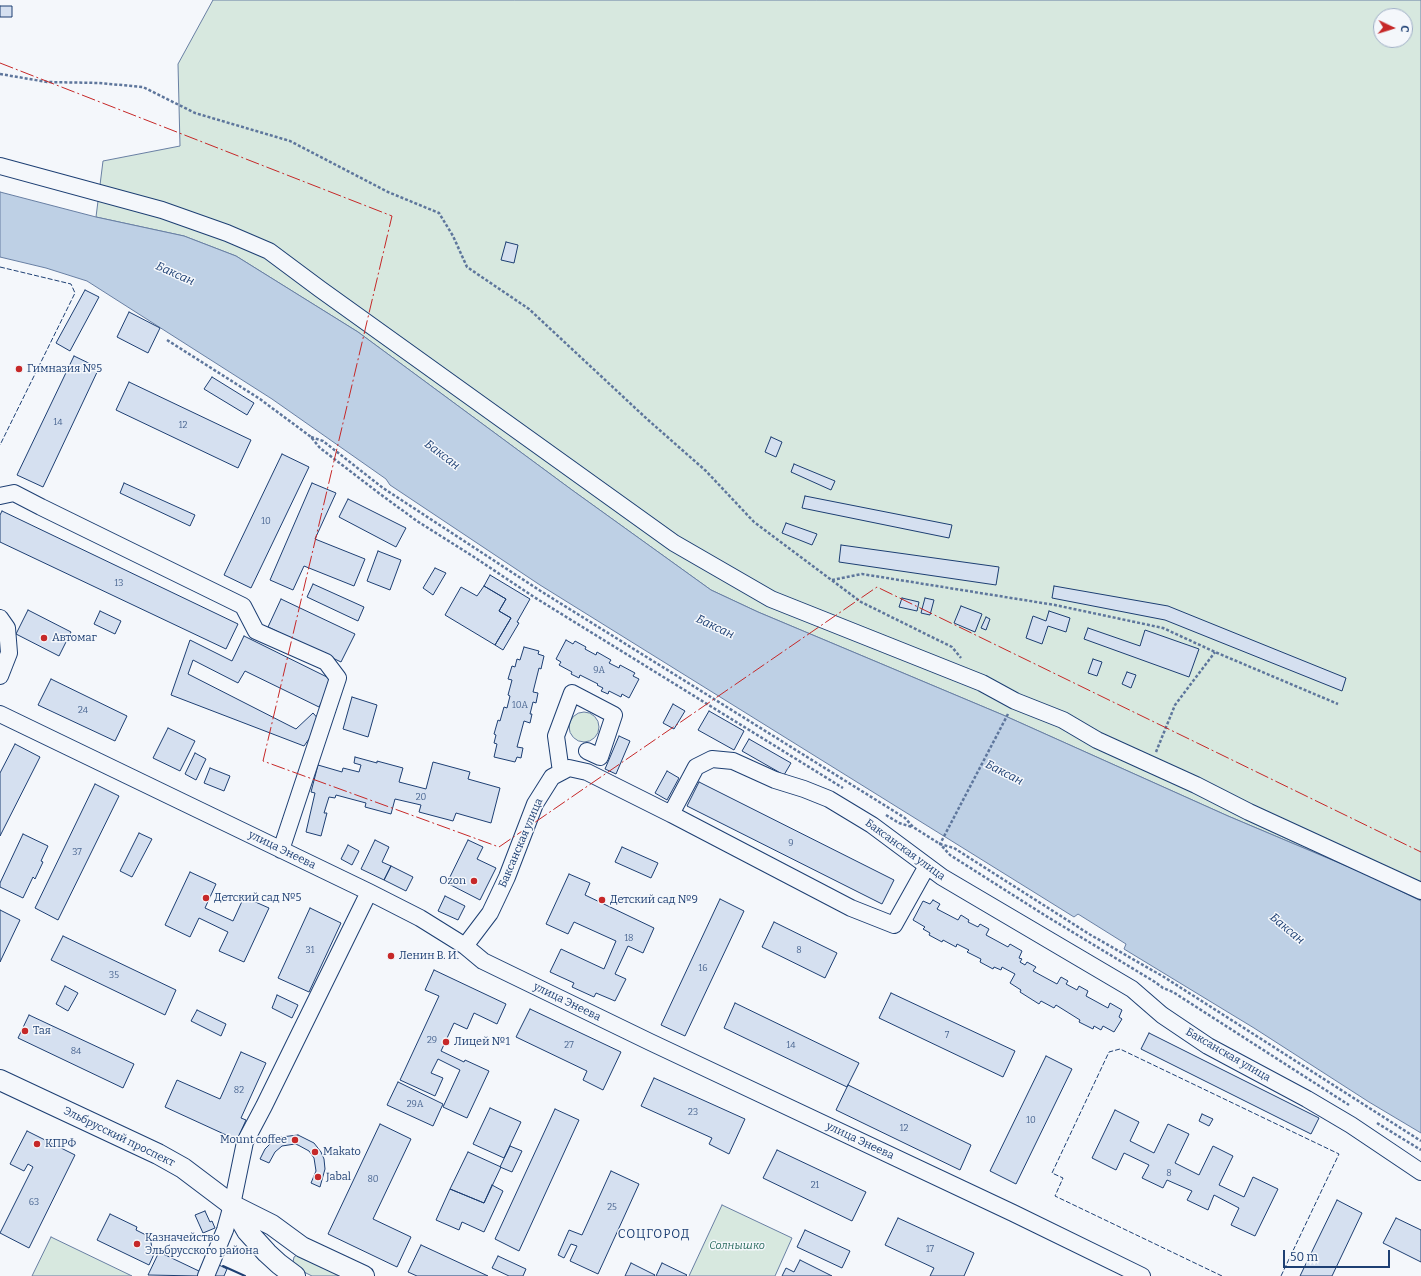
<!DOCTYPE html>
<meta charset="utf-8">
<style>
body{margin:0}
#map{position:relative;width:1421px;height:1276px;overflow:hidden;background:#f4f7fb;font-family:Bitter,serif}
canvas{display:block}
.north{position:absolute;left:1373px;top:8px;width:40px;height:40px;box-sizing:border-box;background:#f4f7fb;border:1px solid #9eadc5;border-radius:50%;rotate:94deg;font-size:11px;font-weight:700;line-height:16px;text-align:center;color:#1d3f73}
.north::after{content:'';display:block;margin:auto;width:14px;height:18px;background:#c62828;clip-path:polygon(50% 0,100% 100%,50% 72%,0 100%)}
.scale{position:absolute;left:1283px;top:1250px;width:107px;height:18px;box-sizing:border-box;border:2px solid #1d3f73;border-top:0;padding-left:5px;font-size:12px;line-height:14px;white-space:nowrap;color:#1d3f73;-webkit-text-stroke:3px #f4f7fb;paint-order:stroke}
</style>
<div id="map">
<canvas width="1421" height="1276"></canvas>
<div class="north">С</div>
<div class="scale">50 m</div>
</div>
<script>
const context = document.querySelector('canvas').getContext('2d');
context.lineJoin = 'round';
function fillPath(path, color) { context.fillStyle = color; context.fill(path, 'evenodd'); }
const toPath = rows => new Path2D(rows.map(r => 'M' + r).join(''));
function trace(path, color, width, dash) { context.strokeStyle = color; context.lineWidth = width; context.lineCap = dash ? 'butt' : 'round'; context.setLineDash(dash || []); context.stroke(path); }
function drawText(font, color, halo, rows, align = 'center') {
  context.font = font + ' Bitter,serif'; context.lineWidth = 3; context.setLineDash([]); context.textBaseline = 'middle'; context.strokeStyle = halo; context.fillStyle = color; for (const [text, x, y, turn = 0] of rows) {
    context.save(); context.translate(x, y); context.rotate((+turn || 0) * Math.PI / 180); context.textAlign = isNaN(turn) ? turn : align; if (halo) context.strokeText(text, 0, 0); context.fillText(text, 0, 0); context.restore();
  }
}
const green = toPath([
 [213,0,1421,0,1421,901,1370,876,1228,816,1003,715,758,612,711,590,572,490,358,332,236,256,184,236,96,217,103,161,180,146,178,64,213,0],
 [1381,16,1405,16,1405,40,1381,40,1381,16],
 '569 727a15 15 0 1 1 30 0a15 15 0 1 1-30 0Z',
 [722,1205,792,1238,775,1276,689,1276,722,1205],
 [51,1237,132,1276,32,1276,51,1237],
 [297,1255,348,1276,312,1276,296,1268,293,1262,294,1257,297,1255]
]);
fillPath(green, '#d7e8df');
trace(green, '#687fa3', 1);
const water = toPath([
 [0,192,96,217,184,236,236,256,358,332,572,490,711,590,758,612,1003,715,1228,816,1370,876,1421,901,1421,1133,1369,1102,1254,1028,1124,949,1126,944,1078,914,1074,917,540,585,390,485,386,479,272,399,87,281,46,268,0,257,0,192]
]);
fillPath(water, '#bed0e5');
trace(water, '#687fa3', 1);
const building = toPath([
 [0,6,12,6,12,17,0,17,0,6],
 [506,242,518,245,514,263,501,260,506,242],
 [85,290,99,297,70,351,56,343,85,290],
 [129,312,160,328,148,353,117,337,129,312],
 [74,356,99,368,43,487,17,475,74,356],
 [212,377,254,403,247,415,204,389,212,377],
 [129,382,251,440,238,468,116,410,129,382],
 [771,437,782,442,776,457,765,452,771,437],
 [282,454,309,467,251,588,224,575,282,454],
 [794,464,835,481,831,490,791,472,794,464],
 [124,483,195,515,190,526,120,493,124,483],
 [312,483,336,493,315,539,365,559,354,586,304,566,293,590,270,580,312,483],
 [805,496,952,525,949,538,802,508,805,496],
 [348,499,406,528,396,547,339,517,348,499],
 [2,511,238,624,226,649,0,542,0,515,2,511],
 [786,523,817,534,812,545,782,533,786,523],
 [841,545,999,567,996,585,839,562,841,545],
 [378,551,401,560,390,590,367,581,378,551],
 [435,568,446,573,433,595,423,588,435,568],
 [490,575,530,599,517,622,519,623,503,650,495,645,511,618,499,611,506,599,484,586,490,575],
 [313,584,364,607,358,621,307,597,313,584],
 [484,586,506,599,499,611,511,618,495,645,445,615,461,587,477,596,484,586],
 [1054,586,1168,606,1346,678,1342,691,1165,620,1052,598,1054,586],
 [902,598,919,602,917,611,899,607,902,598],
 [925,598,934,600,930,615,921,613,925,598],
 [281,599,355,634,341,662,268,627,281,599],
 [961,606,982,614,975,632,954,623,961,606],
 [28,610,71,632,59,656,16,634,28,610],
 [100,611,121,621,115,634,94,624,100,611],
 [1049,611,1070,618,1066,632,1048,626,1042,644,1026,638,1033,616,1046,621,1049,611],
 [986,617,990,619,986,630,981,628,986,617],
 [1088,628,1140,646,1145,630,1199,649,1189,677,1084,639,1088,628],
 [244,636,333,680,319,707,245,671,238,683,193,660,188,674,296,729,313,713,321,722,304,746,171,695,190,640,232,661,244,636],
 [566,640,573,644,575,641,586,647,585,649,596,655,597,652,611,660,609,663,619,668,620,665,635,673,633,676,639,679,629,698,622,694,621,697,609,691,608,694,601,691,603,688,597,685,598,684,580,675,579,678,571,674,572,672,559,665,561,662,556,659,566,640],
 [524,647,539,651,538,654,544,656,541,669,539,668,533,692,538,693,536,703,533,702,530,714,532,714,530,723,524,721,517,747,523,748,521,758,517,757,515,762,494,757,497,744,494,743,496,735,494,734,498,720,500,721,504,707,507,708,510,696,508,695,512,680,508,679,512,666,515,667,517,659,520,660,524,647],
 [1093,659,1102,662,1097,676,1088,673,1093,659],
 [1127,672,1136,675,1131,688,1122,684,1127,672],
 [51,679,127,716,115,741,38,705,51,679],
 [352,697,377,705,368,737,343,729,352,697],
 [673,704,685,711,674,729,663,723,673,704],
 [709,711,744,731,734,750,698,730,709,711],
 [168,728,195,741,180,771,153,758,168,728],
 [619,736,630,741,616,774,605,769,619,736],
 [749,739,791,763,784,775,742,751,749,739],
 [15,744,40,757,0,836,0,773,15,744],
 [195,753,206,759,196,780,185,774,195,753],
 [355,757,377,763,377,761,403,768,399,782,426,789,433,762,470,772,468,779,500,788,491,823,456,813,453,821,419,812,421,805,395,799,391,814,365,807,366,803,336,795,335,798,329,797,324,813,327,813,321,836,306,832,315,793,311,792,318,765,342,772,343,768,359,772,361,765,354,763,355,757],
 [210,768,230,776,224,791,204,783,210,768],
 [667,771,679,778,667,800,655,793,667,771],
 [699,782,894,880,882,904,687,806,699,782],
 [95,784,119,796,58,920,35,908,95,784],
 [139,833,152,839,132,877,120,871,139,833],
 [23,834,48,846,41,861,43,862,35,879,33,877,23,898,0,887,0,883,23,834],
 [375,840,389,847,382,862,391,866,384,880,361,869,375,840],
 [468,840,483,847,477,859,496,868,480,900,447,883,468,840],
 [348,845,359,851,352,865,341,859,348,845],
 [622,847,658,863,651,878,615,862,622,847],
 [391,866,413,877,406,891,384,880,391,866],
 [190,872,216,884,205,908,233,921,244,897,269,908,244,962,219,951,228,932,199,918,190,937,165,925,190,872],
 [569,874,590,883,585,895,654,928,643,953,628,946,615,974,626,979,615,1001,596,993,594,997,572,987,574,983,550,972,561,949,604,969,616,941,574,922,568,934,546,924,569,874],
 [445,896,465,906,458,920,438,911,445,896],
 [720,899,744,911,685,1036,661,1025,720,899],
 [933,900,940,904,937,909,958,920,961,915,969,920,968,922,978,927,980,924,989,929,986,935,1008,947,1010,944,1022,951,1019,958,1022,959,1020,962,1025,965,1027,962,1036,967,1033,971,1057,984,1061,977,1068,981,1066,984,1077,990,1079,986,1088,991,1086,996,1108,1008,1110,1003,1122,1010,1119,1017,1122,1019,1114,1032,1103,1026,1101,1030,1094,1026,1093,1029,1079,1022,1080,1020,1056,1005,1054,1008,1041,1001,1039,1004,1020,992,1021,990,1010,983,1015,974,1002,967,1001,970,994,967,993,969,980,962,981,959,967,952,969,950,957,944,956,947,943,940,942,942,929,935,930,933,923,929,925,927,913,920,923,901,930,904,933,900],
 [310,908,341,923,309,992,278,978,310,908],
 [0,910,20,920,0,962,0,910],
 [774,922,837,953,825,978,762,947,774,922],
 [63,936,176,990,165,1015,51,960,63,936],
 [434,970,506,1004,497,1024,474,1013,467,1029,454,1023,441,1051,464,1062,465,1060,489,1071,467,1118,443,1107,460,1070,438,1059,431,1073,443,1078,435,1096,400,1080,439,996,425,990,434,970],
 [65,986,78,993,68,1011,56,1004,65,986],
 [891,993,1015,1051,1003,1077,879,1018,891,993],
 [277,995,298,1005,292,1018,272,1008,277,995],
 [735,1003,859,1063,847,1087,724,1028,735,1003],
 [530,1009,621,1052,603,1090,583,1080,587,1071,516,1037,530,1009],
 [197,1010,226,1024,221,1036,191,1021,197,1010],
 [29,1015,134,1064,123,1088,18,1038,29,1015],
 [1149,1033,1319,1118,1311,1134,1141,1049,1149,1033],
 [241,1052,266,1063,241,1118,246,1120,237,1140,165,1107,177,1080,220,1099,241,1052],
 [1046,1056,1072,1069,1016,1184,990,1171,1046,1056],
 [654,1078,745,1119,729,1154,709,1144,712,1138,641,1106,654,1078],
 [398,1082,443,1104,433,1126,387,1105,398,1082],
 [848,1085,971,1145,960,1170,836,1110,848,1085],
 [490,1108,521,1122,504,1158,473,1144,490,1108],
 [555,1109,579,1120,519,1251,495,1239,555,1109],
 [1115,1110,1139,1122,1130,1141,1154,1153,1168,1124,1189,1134,1175,1163,1199,1175,1213,1146,1233,1156,1219,1185,1244,1197,1253,1177,1278,1189,1255,1236,1231,1225,1239,1208,1214,1195,1208,1210,1187,1200,1192,1191,1167,1180,1163,1188,1142,1178,1149,1165,1124,1153,1116,1170,1092,1158,1115,1110],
 [1202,1114,1213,1119,1209,1126,1199,1121,1202,1114],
 [380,1124,411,1139,373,1219,411,1237,397,1267,328,1234,380,1124],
 [27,1131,75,1155,29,1248,0,1233,33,1167,28,1164,24,1171,10,1164,27,1131],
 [298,1135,314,1143,321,1152,324,1159,325,1169,320,1187,311,1183,316,1171,314,1158,309,1151,298,1145,295,1144,282,1146,275,1152,269,1163,260,1159,265,1149,270,1144,281,1137,298,1135],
 [510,1146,522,1151,512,1172,500,1167,510,1146],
 [777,1150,866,1192,852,1221,763,1178,777,1150],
 [468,1152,501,1167,484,1203,450,1189,468,1152],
 [611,1171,639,1184,598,1274,570,1261,577,1246,571,1244,564,1258,558,1255,569,1230,582,1235,611,1171],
 [492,1185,503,1191,484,1232,462,1222,459,1230,436,1220,450,1189,484,1203,492,1185],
 [1337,1200,1362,1213,1332,1276,1300,1276,1337,1200],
 [205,1211,210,1222,212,1221,215,1228,203,1233,195,1215,205,1211],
 [110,1214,137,1227,136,1230,150,1237,152,1248,156,1250,149,1265,97,1240,110,1214],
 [898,1218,974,1253,964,1276,930,1276,934,1268,885,1245,898,1218],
 [1396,1218,1421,1230,1421,1262,1383,1243,1396,1218],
 [805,1230,850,1251,842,1268,797,1247,805,1230],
 [421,1245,488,1276,417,1276,408,1272,421,1245],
 [159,1252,201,1272,199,1276,148,1275,159,1252],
 [498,1256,526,1269,523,1276,509,1276,492,1268,498,1256],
 [800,1260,832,1276,782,1276,786,1268,794,1272,800,1260],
 [631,1263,655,1275,654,1276,625,1276,631,1263],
 [662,1263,687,1275,686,1276,656,1276,662,1263],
 [219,1265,227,1269,224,1276,213,1276,219,1265]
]);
fillPath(building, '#d5e0f0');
trace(building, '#1d3f73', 1);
const minor = toPath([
 [0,166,162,210,227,233,269,251,320,289,674,543,771,599,982,683,1015,701,1063,720,1097,740,1196,785,1249,812,1421,891],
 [0,496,14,493,41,507,243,606,256,631,326,662,338,678,281,850],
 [0,618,7,628,9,653,0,676],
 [0,714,369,892,420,918,465,946,483,961,650,1042,1013,1213,1142,1276],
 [561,772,556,736,572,693,614,715,600,757,587,751],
 [671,814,851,908,894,925,927,866],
 [465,946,490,913,507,877,535,804,552,777,569,768,587,772,671,814,696,767,712,759,733,761,775,780,804,789,829,799,872,825,942,877,1132,989,1162,1015,1208,1046,1307,1099,1351,1125,1421,1172],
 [206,1276,225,1230,232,1205,245,1142,264,1106,369,892]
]);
const major = toPath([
 [0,1080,158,1154,183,1168,232,1205,272,1225,302,1247,364,1276],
 [232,1205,247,1231,267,1253,279,1264,295,1276]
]);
trace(minor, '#1d3f73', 18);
trace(major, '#1d3f73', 22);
trace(toPath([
 [0,74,47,82,99,83,143,87,195,113,290,141,388,192,439,213,453,236,467,267,529,309,647,419,706,471,754,522,861,602,952,647,961,658],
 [167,340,260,399,311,437,320,448,380,494,417,521,474,557,534,597,843,788],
 [311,437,323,441,383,488,539,590,905,818,913,827,940,844,954,848,1089,934,1164,977,1421,1141],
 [832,580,862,574,1055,605,1163,628,1215,652,1338,704],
 [1008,714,940,844,950,855,1046,916,1155,982,1163,988,1173,992,1349,1105],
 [1156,752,1175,705,1215,652],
 [886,815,899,823,912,827],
 [1377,1123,1421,1150]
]), '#5e769c', 2.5, [3, 2]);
trace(minor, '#f4f7fb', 16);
trace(major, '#f4f7fb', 20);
trace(toPath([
 [0,267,71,284,75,293,0,445],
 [1222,1276,1055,1196,1063,1178,1052,1173,1109,1052,1120,1049,1339,1154,1281,1276]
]), '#1d3f73', 1, [5, 2]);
trace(toPath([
 [223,1266,245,1276]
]), '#1d3f73', 2);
trace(toPath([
 [0,63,392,216,263,761,499,847,877,587,1421,852]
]), '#c62828', 1, [14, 3, 2, 3]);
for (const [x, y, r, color] of [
 [19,369,4,"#c62828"],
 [44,638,4,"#c62828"],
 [474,881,4,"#c62828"],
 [206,898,4,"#c62828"],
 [602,900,4,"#c62828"],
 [391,956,4,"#c62828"],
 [25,1031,4,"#c62828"],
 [446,1042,4,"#c62828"],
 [295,1140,4,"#c62828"],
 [37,1144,4,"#c62828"],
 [315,1152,4,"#c62828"],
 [318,1177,4,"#c62828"],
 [137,1244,4,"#c62828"]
]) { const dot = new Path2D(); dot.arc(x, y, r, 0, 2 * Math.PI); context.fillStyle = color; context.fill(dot); trace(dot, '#f4f7fb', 1.5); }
drawText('9px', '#4b6792', null, [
 ["14",58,422],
 ["12",183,425],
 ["10",266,521],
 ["13",119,583],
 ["9А",599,670],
 ["10А",520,705],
 ["24",83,710],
 ["20",421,797],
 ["9",791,843],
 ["37",77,852],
 ["18",629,938],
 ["31",310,950],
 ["8",799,950],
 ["16",703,968],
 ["35",114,975],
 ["7",947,1035],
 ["29",432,1040],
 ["27",569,1045],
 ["14",791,1045],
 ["84",76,1051],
 ["82",239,1090],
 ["29А",415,1104],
 ["23",693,1112],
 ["10",1031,1120],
 ["12",904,1128],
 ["8",1169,1173],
 ["80",373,1179],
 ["21",815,1185],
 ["63",34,1202],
 ["25",612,1207],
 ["17",930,1249]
]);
drawText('11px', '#1d3f73', '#f4f7fb', [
 ["Гимназия №5",27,369],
 ["Автомаг",52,638],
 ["Ozon",466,881,"right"],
 ["Детский сад №5",214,898],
 ["Детский сад №9",610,900],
 ["Ленин В. И.",399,956],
 ["Тая",33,1031],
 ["Лицей №1",454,1042],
 ["Mount coffee",287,1140,"right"],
 ["КПРФ",45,1144],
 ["Мakato",323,1152],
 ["Jabal",326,1177],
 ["Казначейство",145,1238],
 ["Эльбрусского района",145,1251]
], 'left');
drawText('11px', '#1d3f73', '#f4f7fb', [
 ["Баксанская улица",521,843,-67],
 ["улица Энеева",282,850,26],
 ["Баксанская улица",905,850,36],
 ["улица Энеева",567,1002,26],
 ["Баксанская улица",1228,1055,30],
 ["Эльбрусский проспект",119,1137,26],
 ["улица Энеева",860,1141,25]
]);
drawText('italic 11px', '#2c6c60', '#f4f7fb', [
 ["Солнышко",737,1246]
]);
drawText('italic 12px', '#1d3f73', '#f4f7fb', [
 ["Баксан",175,274,24],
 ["Баксан",442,455,37],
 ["Баксан",715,627,25],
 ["Баксан",1004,773,27],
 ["Баксан",1287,929,40]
]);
context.letterSpacing = '1px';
drawText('12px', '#1d3f73', '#f4f7fb', [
 ["СОЦГОРОД",654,1235]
]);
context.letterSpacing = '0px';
</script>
